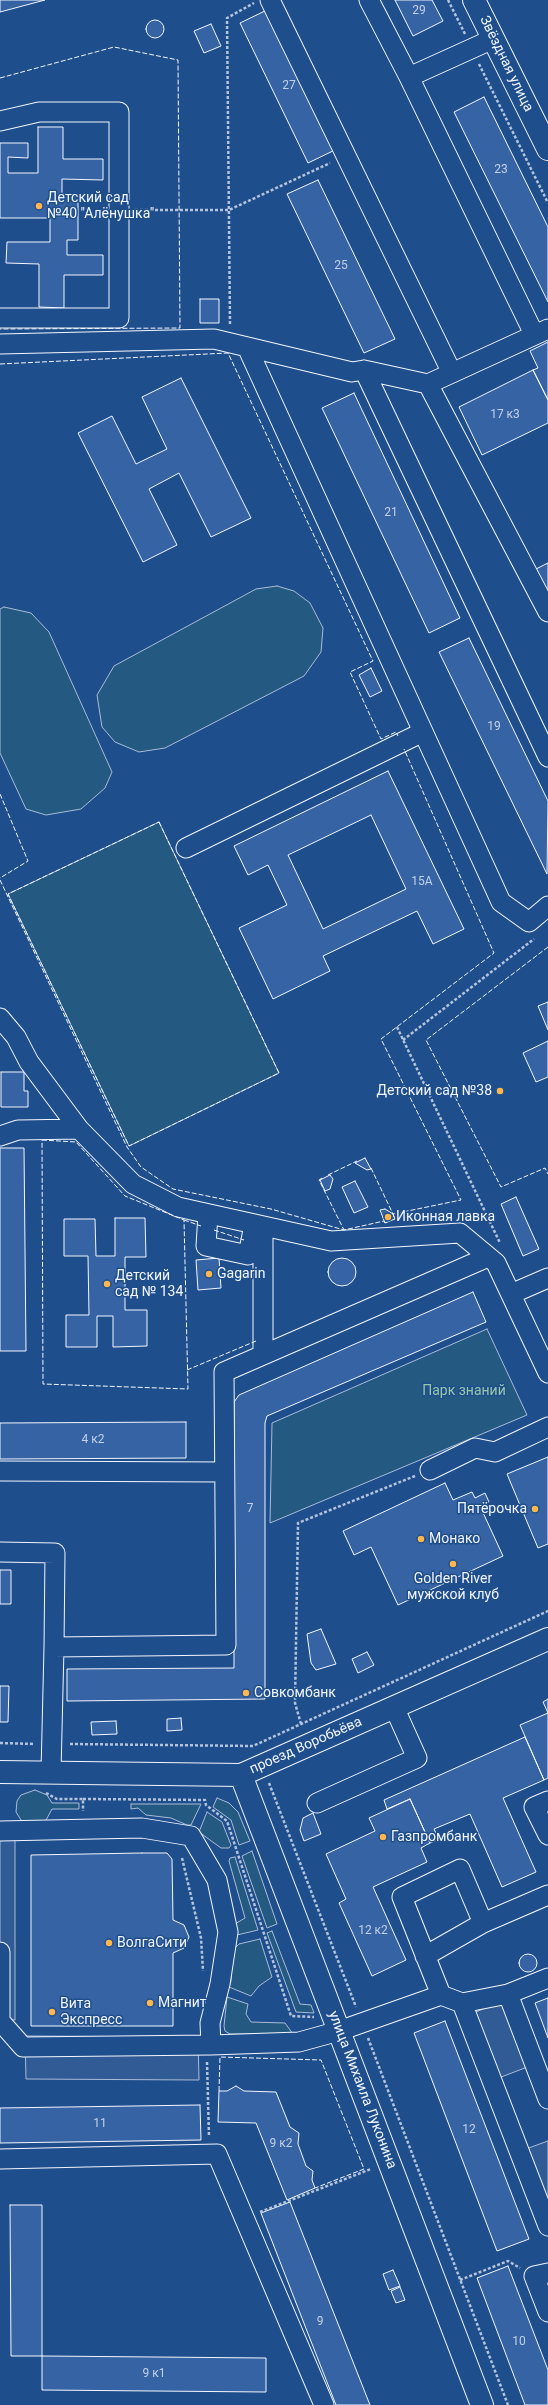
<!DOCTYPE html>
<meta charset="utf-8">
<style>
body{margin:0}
canvas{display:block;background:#1f4e8c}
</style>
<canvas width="548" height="2405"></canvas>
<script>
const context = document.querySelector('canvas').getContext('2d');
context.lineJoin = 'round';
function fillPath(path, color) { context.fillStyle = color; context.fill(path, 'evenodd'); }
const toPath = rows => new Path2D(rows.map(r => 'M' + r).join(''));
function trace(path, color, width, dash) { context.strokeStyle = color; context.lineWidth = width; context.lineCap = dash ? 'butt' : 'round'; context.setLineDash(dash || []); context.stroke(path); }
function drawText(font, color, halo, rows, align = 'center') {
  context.font = font + ' Roboto,sans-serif'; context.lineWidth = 3; context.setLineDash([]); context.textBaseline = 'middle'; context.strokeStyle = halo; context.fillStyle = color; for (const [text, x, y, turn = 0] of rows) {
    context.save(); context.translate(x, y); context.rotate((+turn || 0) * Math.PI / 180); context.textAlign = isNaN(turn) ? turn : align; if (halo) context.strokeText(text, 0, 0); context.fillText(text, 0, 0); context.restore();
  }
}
const green = toPath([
 [277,586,294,591,310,603,323,628,321,652,304,676,165,748,139,752,115,742,102,727,97,695,114,666,256,589,277,586],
 [4,607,31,613,49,632,112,772,105,788,81,809,46,815,26,809,0,753,0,609,4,607],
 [159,822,279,1073,129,1146,8,894,159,822],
 [487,1329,527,1415,270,1523,272,1423,487,1329],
 [35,1790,47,1795,52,1803,79,1803,79,1809,52,1809,45,1822,32,1826,21,1820,16,1812,17,1801,21,1795,35,1790],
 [217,1798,229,1803,238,1812,250,1841,239,1845,231,1820,213,1807,217,1798],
 [131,1804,201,1804,191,1825,187,1825,171,1818,146,1815,138,1808,131,1809,131,1804],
 [207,1812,222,1822,231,1845,229,1848,221,1848,199,1832,207,1812],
 [252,1851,277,1924,267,1928,242,1856,252,1851],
 [235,1857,258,1930,237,1935,235,1933,235,1924,245,1918,229,1861,230,1858,235,1857],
 [272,1931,300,2004,311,2005,314,2013,296,2012,267,1933,272,1931],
 [260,1939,272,1977,259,1986,251,1996,229,1987,231,1981,233,1950,239,1944,260,1939],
 [227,1997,248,2004,246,2014,251,2022,285,2023,293,2034,230,2034,225,2031,224,2026,227,1997]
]);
fillPath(green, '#245a82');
trace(green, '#a8bbd7', 1);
const parking = toPath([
 [0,1837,15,1837,15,2020,0,2020,0,1837],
 [505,2000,530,2066,496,2079,471,2014,505,2000],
 [25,2036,198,2037,199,2080,26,2079,25,2036],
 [548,2141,548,2217,523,2150,548,2141]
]);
fillPath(parking, '#305b95');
trace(parking, '#a8bbd7', 1);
const building = toPath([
 [0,0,45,0,0,12,0,0],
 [395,0,432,0,443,21,413,36,395,0],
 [269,9,337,149,308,163,240,23,269,9],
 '146 29a9 9 0 1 1 18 0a9 9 0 1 1-18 0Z',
 [211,24,221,46,204,53,194,31,211,24],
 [484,97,548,227,548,302,454,112,484,97],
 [38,127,63,127,63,159,103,159,103,180,62,179,62,194,78,195,78,240,67,240,67,255,103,255,103,275,64,275,64,308,39,307,39,264,6,263,7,242,50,242,50,218,0,218,0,143,28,143,28,158,8,157,8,173,38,173,38,127],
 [318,180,395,339,364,353,287,194,318,180],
 [200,299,219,299,219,323,200,323,200,299],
 [548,342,548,400,533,370,538,368,530,351,548,342],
 [533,370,548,400,548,423,482,455,459,407,533,370],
 [181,378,251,518,211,537,179,473,149,489,177,545,143,562,78,433,112,416,136,464,167,449,142,397,181,378],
 [354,393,460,618,429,633,322,408,354,393],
 [548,563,548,593,536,569,548,563],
 [469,638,548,801,547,874,439,652,469,638],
 [371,668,382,691,370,697,359,675,371,668],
 [388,771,464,929,433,944,417,911,323,956,330,971,273,999,239,928,287,905,268,865,248,875,234,846,388,771],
 [371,815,406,889,323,929,288,855,371,815],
 [548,1002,548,1030,538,1006,548,1002],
 [548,1041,548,1077,536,1082,523,1053,548,1041],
 [1,1072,24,1072,24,1091,28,1091,28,1107,1,1107,1,1072],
 [0,1148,24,1148,26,1351,0,1351,0,1148],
 [365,1158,371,1169,367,1170,355,1163,365,1158],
 [330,1175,333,1179,330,1189,325,1191,320,1180,330,1175],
 [355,1181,368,1207,354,1213,342,1187,355,1181],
 [516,1197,539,1249,523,1256,501,1204,516,1197],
 [385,1209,393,1214,395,1219,385,1223,380,1210,385,1209],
 [115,1218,145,1218,146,1257,125,1257,125,1310,147,1310,147,1346,113,1347,113,1316,97,1316,97,1347,66,1347,66,1315,89,1315,88,1256,64,1256,64,1219,95,1219,96,1256,115,1256,115,1218],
 '328 1272a14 14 0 1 1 28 0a14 14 0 1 1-28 0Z',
 [219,1258,221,1288,198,1290,196,1260,219,1258],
 [473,1292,486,1322,267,1416,265,1423,265,1699,67,1701,67,1669,234,1668,234,1402,239,1395,473,1292],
 [186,1422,186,1458,0,1459,0,1423,186,1422],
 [548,1457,548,1544,538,1548,507,1474,548,1457],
 [445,1483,453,1500,472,1492,475,1498,485,1493,489,1502,480,1506,503,1556,398,1605,371,1547,354,1555,343,1531,445,1483],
 [0,1570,11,1570,11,1604,0,1604,0,1570],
 [321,1629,336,1664,316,1670,311,1663,307,1634,321,1629],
 [367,1652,374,1665,358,1673,352,1659,367,1652],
 [0,1686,9,1686,8,1722,0,1722,0,1686],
 [548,1699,548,1778,544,1780,520,1725,548,1713,543,1702,548,1699],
 [181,1718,182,1730,167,1731,167,1719,181,1718],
 [116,1721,117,1734,92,1735,91,1722,116,1721],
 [525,1737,544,1780,503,1798,536,1872,502,1887,470,1814,434,1829,439,1839,430,1843,410,1799,387,1809,384,1800,525,1737],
 [410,1799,430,1843,421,1848,427,1862,373,1887,406,1960,372,1976,339,1903,346,1899,326,1854,375,1831,369,1818,410,1799],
 [313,1813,321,1834,304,1841,300,1830,303,1818,313,1813],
 [142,1853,167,1853,172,1859,173,1920,184,1925,189,1937,184,1948,173,1953,173,2026,31,2026,31,1855,142,1853],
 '519 1963a9 9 0 1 1 18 0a9 9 0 1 1-18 0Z',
 [548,1998,548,2038,535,2003,548,1998],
 [445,2021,529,2239,497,2251,414,2033,445,2021],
 [236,2086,244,2091,276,2092,290,2127,299,2133,298,2144,306,2166,313,2171,312,2180,315,2188,287,2200,256,2123,218,2122,219,2091,227,2091,236,2086],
 [200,2105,201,2140,0,2143,0,2108,200,2105],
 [290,2202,370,2405,336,2405,314,2349,261,2213,290,2202],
 [10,2205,42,2205,42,2356,11,2356,10,2205],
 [508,2266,548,2370,548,2405,525,2405,477,2278,508,2266],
 [393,2270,400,2286,389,2290,383,2274,393,2270],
 [400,2287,405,2300,396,2303,391,2291,400,2287],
 [42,2356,266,2358,266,2392,42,2390,42,2356]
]);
fillPath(building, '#3563a3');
trace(building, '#f2f6ff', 1);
const minor = toPath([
 [270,0,452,373],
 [369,0,409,77,493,39],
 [409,77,534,334],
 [0,121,39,112,119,112,119,318,0,318],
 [0,344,214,339,352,372,364,370,428,384,548,329],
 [247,347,501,902,529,922,548,906],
 [364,370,548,757],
 [428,384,548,612],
 [186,848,423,732],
 [0,1018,16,1037,29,1062,79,1129,133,1184,178,1207,331,1241,460,1233,496,1263,548,1373],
 [0,1136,18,1130,79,1129],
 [208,1214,206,1246,248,1255,254,1225],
 [263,1226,263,1355],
 [511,1294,548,1278],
 [430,1470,475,1448,495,1452,548,1427],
 [0,1471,224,1472],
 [0,1552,55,1553,54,1647],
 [51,1772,54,1647,226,1645,224,1372,488,1257],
 [548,1801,534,1807,548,1835],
 [317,1803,417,1758,394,1707],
 [0,1831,142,1828,191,1836,217,1880,228,1932,220,1984,210,2023,211,2045],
 [0,1952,0,2021,23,2047,211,2045,299,2042,339,2031,441,1995,462,2003,508,1994,548,1978],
 [425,1956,483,1923],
 [508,1994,548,2099],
 [441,1995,402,1897,460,1869,483,1923,548,1895],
 [462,2003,548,2226],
 [0,2159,217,2154,324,2405],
 [548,2273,534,2276,548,2312]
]);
const major = toPath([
 [474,0,548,149],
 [0,1772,241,1775,548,1639],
 [241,1775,482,2405]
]);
trace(minor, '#f2f6ff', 21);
trace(major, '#f2f6ff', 24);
trace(toPath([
 [448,0,465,34],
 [479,64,548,203],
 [135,210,229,210,330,163],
 [230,324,227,18,254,3],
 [397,1027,500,1243],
 [403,1040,534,939],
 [301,1724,295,1703,298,1523,415,1476],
 [0,1743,35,1744],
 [70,1744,253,1746,548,1611],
 [269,1783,356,2007],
 [46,1793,57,1799,83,1799,83,1811],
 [83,1799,205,1800,206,1805,227,1821,291,2016,314,2017],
 [182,1858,201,1938,203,1971],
 [368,2038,508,2405],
 [207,2062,209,2137],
 [260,2212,371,2169],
 [460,2280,508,2261,520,2268]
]), '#b3c4dc', 2.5, [3, 2]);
trace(minor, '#1f4e8c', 19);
trace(major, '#1f4e8c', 22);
trace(toPath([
 [0,78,114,47,178,60,180,328,0,329],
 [0,364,228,353,373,661,350,672,381,739,396,732,398,736],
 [0,794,28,861,0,878],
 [159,822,279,1073,129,1146,8,894,159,822],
 [0,880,127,1147,141,1167,173,1189,271,1209,344,1230,384,1221,385,1223],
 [548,947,426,1040,501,1187,545,1168,548,1174],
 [42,1140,76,1142,125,1196,184,1220,188,1389,43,1384,42,1140],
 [371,1168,393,1214],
 [328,1175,357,1161],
 [322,1178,319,1180,344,1230],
 [394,1217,393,1214,461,1200,381,1039,494,953,404,749],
 [184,1220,201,1226],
 [214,1230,244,1240],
 [187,1370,256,1341],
 [219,2091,220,2057,321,2060,364,2169,315,2188]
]), '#f2f6ff', 1, [5, 2]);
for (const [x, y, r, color] of [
 [39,206,4,"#ffb74d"],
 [500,1091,4,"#ffb74d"],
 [388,1217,4,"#ffb74d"],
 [209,1274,4,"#ffb74d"],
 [107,1284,4,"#ffb74d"],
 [535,1509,4,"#ffb74d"],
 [421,1539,4,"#ffb74d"],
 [453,1564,4,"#ffb74d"],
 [246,1693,4,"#ffb74d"],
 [383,1837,4,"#ffb74d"],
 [109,1943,4,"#ffb74d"],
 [150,2003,4,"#ffb74d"],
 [52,2012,4,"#ffb74d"]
]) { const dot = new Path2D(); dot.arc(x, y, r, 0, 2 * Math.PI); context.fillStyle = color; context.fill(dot); trace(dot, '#1f4e8c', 1.5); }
drawText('12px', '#c3d1e8', null, [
 ["29",419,11],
 ["27",289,86],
 ["23",501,170],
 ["25",341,266],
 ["17 к3",505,415],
 ["21",391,513],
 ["19",494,727],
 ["15А",422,882],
 ["4 к2",93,1440],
 ["7",250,1509],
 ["12 к2",373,1931],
 ["11",100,2124],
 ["12",469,2130],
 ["9 к2",281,2144],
 ["9",320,2322],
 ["10",519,2342],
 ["9 к1",154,2374]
]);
drawText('14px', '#f2f6ff', '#1f4e8c', [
 ["Звёздная улица",506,64,64],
 ["проезд Воробьёва",306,1746,-24],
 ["улица Михаила Луконина",362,2090,69]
]);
drawText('14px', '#f2f6ff', '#1f4e8c', [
 ["Детский сад",47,198],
 ["№40 \"Алёнушка\"",47,214],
 ["Детский сад №38",492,1091,"right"],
 ["Иконная лавка",396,1217],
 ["Gagarin",217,1274],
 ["Детский",115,1276],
 ["сад № 134",115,1292],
 ["Пятёрочка",527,1509,"right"],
 ["Монако",429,1539],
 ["Golden River",453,1579,"center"],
 ["мужской клуб",453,1595,"center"],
 ["Совкомбанк",254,1693],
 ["Газпромбанк",391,1837],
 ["ВолгаСити",117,1943],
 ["Магнит",158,2003],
 ["Вита",60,2004],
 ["Экспресс",60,2020]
], 'left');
drawText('14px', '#97c8a6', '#1f4e8c', [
 ["Парк знаний",464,1391]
]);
</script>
